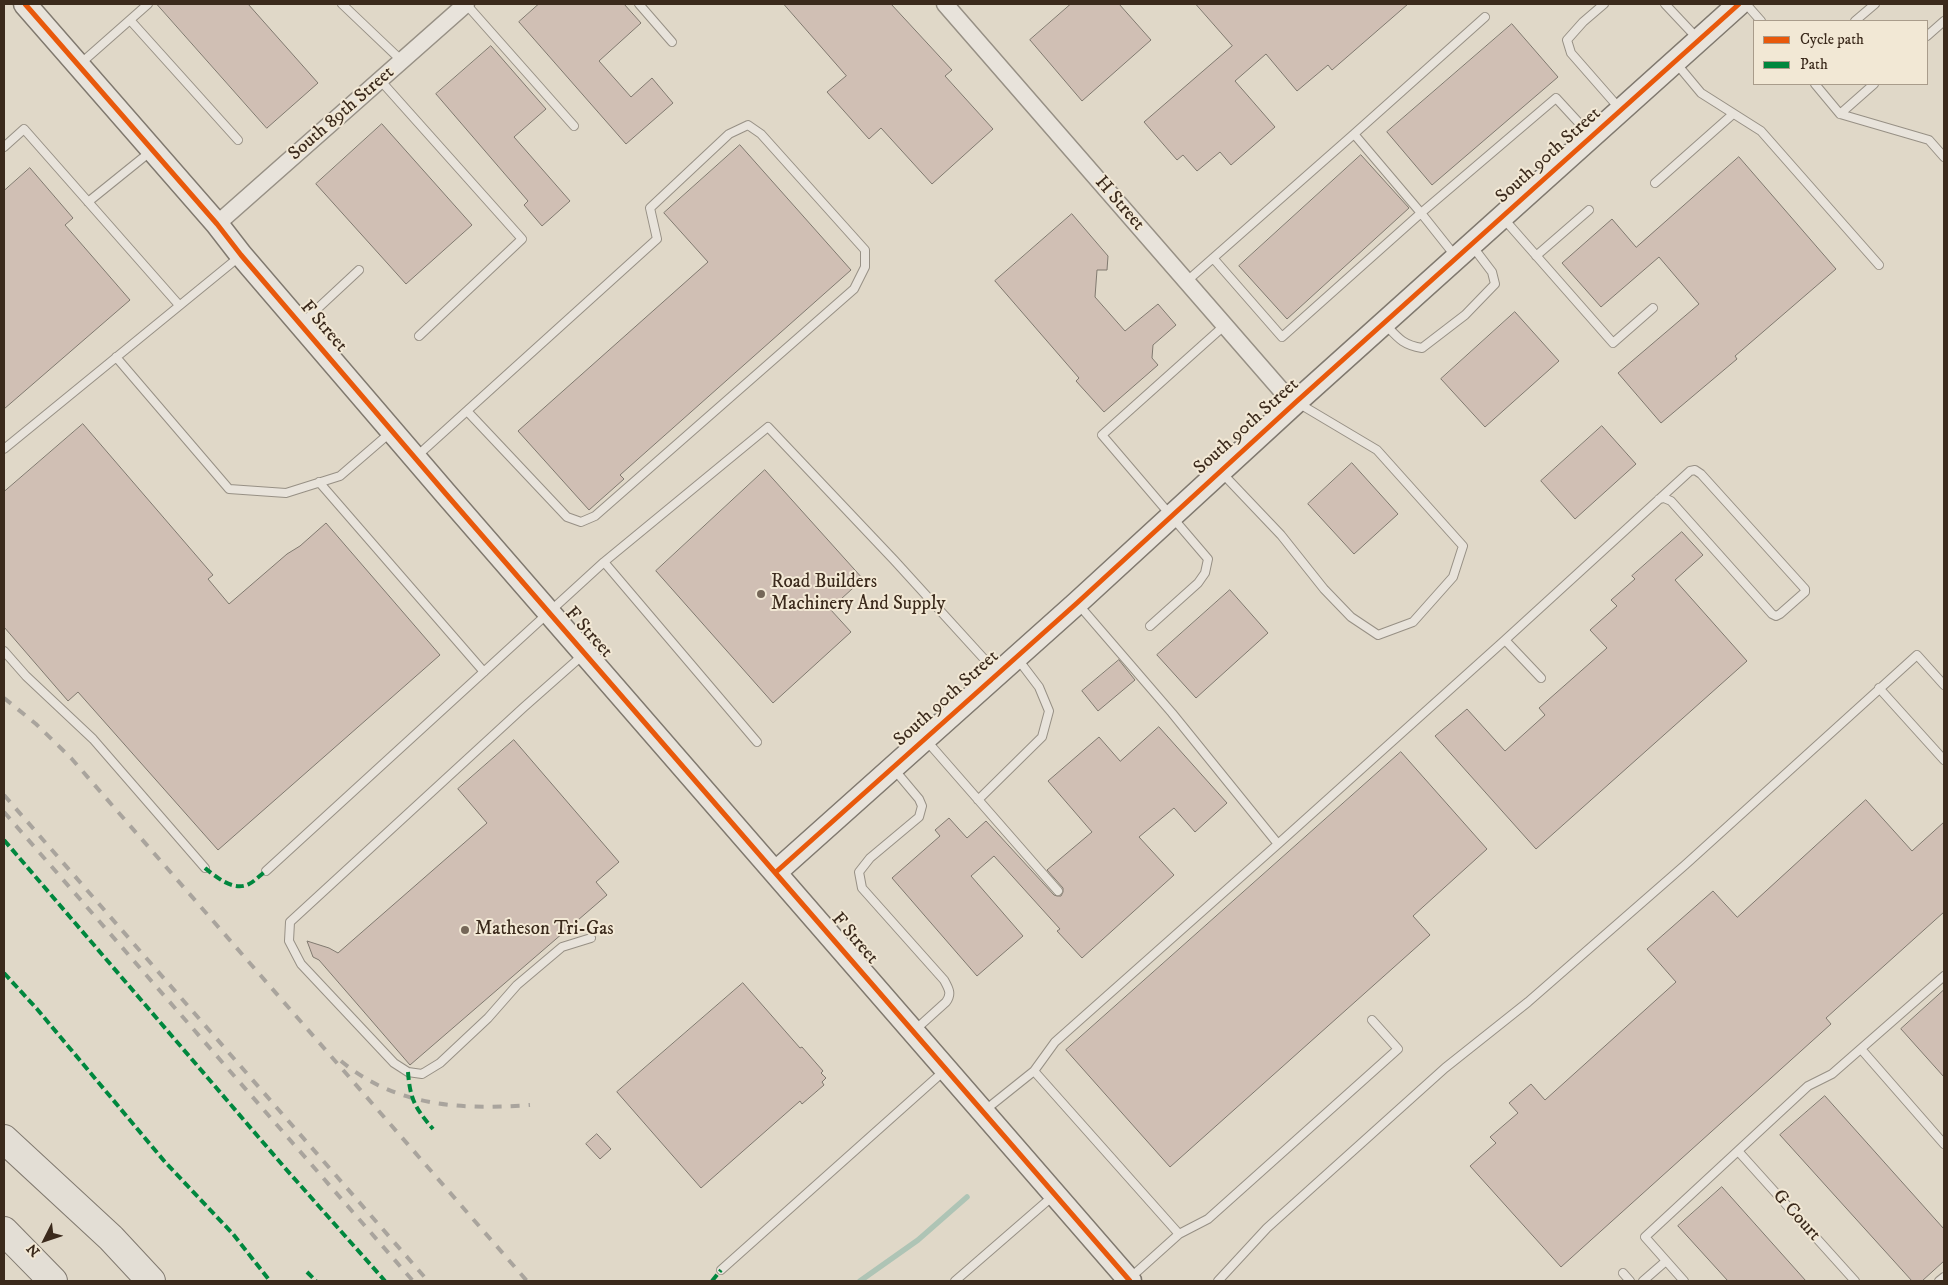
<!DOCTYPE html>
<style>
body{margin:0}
#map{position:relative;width:1948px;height:1285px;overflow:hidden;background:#e0d8c8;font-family:"IM FELL DW Pica",serif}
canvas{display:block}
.frame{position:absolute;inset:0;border:5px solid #3b2a1c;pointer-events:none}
.legend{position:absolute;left:1753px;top:20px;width:175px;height:65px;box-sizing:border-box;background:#f2e8d5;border:1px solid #a99c8b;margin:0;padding:6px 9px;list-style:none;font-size:15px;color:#3b2a1c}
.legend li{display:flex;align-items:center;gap:10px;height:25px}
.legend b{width:25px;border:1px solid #a99c8b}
.north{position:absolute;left:20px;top:1215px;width:50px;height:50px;-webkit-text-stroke:4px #f2e8d5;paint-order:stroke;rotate:229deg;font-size:14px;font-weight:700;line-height:20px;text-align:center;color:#3b2a1c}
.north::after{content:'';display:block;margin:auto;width:18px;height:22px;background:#3b2a1c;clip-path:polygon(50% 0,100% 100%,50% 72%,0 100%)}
</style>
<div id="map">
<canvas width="1948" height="1285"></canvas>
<div class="frame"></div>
<ul class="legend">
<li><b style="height:6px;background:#e8590c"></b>Cycle path</li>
<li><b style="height:6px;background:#00873e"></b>Path</li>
</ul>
<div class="north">N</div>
</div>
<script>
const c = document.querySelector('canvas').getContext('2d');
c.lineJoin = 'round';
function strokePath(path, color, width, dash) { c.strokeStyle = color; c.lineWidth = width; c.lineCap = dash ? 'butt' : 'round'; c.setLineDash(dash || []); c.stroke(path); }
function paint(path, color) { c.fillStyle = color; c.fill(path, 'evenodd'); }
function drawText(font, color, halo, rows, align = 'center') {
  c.font = font + ' "IM FELL DW Pica",serif'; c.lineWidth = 4; c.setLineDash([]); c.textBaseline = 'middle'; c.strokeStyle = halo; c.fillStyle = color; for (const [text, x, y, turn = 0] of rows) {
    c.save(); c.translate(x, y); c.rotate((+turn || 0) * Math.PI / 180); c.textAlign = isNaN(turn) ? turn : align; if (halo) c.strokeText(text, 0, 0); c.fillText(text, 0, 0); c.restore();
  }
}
const stream = new Path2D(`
 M860 1281 918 1240 967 1197`);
const building = new Path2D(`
 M157 4H248L318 83 267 128Z
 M539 4H624L641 23 599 61 631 97 652 78 673 103 626 144 519 22Z
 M784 4H891L952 70 945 76 993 129 932 184 881 128 869 139 827 92 846 76Z
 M1071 4H1119L1151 40 1082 101 1030 40Z
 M1196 4H1408L1332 70 1328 65 1297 91 1266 54 1235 81 1275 127 1231 165 1220 152 1197 171 1183 155 1177 160 1144 122 1232 46Z
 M1512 24 1558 77 1432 185 1387 132Z
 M491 46 546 109 514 137 570 201 542 226 524 205 528 201 436 94Z
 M382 124 472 225 406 284 316 184Z
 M740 145 851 270 620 475 624 479 589 510 518 431 708 262 664 213Z
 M1361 155 1409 208 1287 319 1239 266Z
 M1739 157 1836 269 1735 356 1737 359 1661 423 1618 373 1699 304 1659 257 1601 307 1562 263 1612 219 1636 247Z
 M30 168 73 218 65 225 130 300 4 409V191Z
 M1072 214 1108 256 1107 270H1097L1095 297 1125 331 1158 304 1176 325 1153 345 1152 358 1158 365 1104 412 1076 381 1079 378 995 281Z
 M1515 312 1559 361 1485 427 1441 379Z
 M83 424 213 575 208 579 229 604 287 554 300 546 326 523 440 655 218 850 78 692 68 701 4 627V492Z
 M1602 426 1636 464 1575 519 1541 481Z
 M1352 463 1398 514 1354 554 1308 504Z
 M765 470 863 579 830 609 851 632 773 703 656 571Z
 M1682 532 1703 555 1675 580 1747 661 1536 849 1435 736 1467 709 1505 751 1545 715 1539 708 1607 648 1590 630 1617 606 1611 600 1635 579 1632 576Z
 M1230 590 1268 633 1196 698 1157 655Z
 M1119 660 1135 680 1098 711 1082 691Z
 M1159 727 1227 803 1195 832 1174 808 1139 837 1174 875 1082 958 1057 931 1060 929 994 856 971 876 1023 936 977 976 892 878 940 836 935 830 949 818 967 838 986 821 1054 895 1057 896H1061L1063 892V888L1047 870 1092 832 1048 781 1099 737 1120 761Z
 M514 740 619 862 596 882 607 895 410 1065 319 960 313 957 307 941 329 948 338 953 487 823 458 789Z
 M1401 752 1487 849 1413 916 1430 935 1170 1167 1066 1050Z
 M1866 800 1912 851 1944 822V912L1826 1018 1831 1024 1561 1267 1470 1166 1496 1143 1490 1137 1518 1113 1509 1103 1531 1084 1545 1100 1676 982 1647 949 1713 891 1737 917Z
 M743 983 800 1048 802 1047 823 1071 821 1073 826 1078 822 1082 824 1085 802 1104 800 1101 701 1188 617 1092Z
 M1944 990V1077L1901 1029Z
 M1825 1096 1944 1229V1261L1922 1281H1912L1780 1135Z
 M597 1134 611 1149 600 1159 586 1144Z
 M1722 1187 1806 1281H1728L1678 1226Z`);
const lane = new Path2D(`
 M342 4 402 61
 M466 4 574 126
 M639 4 672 42
 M1604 4 1583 22 1567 40 1571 53 1620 109
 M1665 4 1697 38
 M1746 4 1761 21
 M130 20 238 140
 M1855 21 1875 4
 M1927 36 1944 21
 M1676 63 1701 93 1761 131 1879 265
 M80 64 148 4
 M380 80 522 239 419 336
 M1815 84 1840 114 1929 140 1944 157
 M1840 114 1874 84
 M1354 134 1485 17
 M4 147 24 129 179 305
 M1655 183 1733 114
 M88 202 150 152
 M1504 219 1613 343 1653 308
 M1536 256 1589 210
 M1213 258 1282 337 1421 213 1556 98 1591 136
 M1187 281 1354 134 1421 213 1456 257
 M302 323 359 270
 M1386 325C1398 338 1403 345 1422 348L1465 315 1495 284 1492 272 1473 247
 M116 357 229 489 286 493 340 476 391 432
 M4 449 239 257
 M417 456 657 239 650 208 729 134 748 125 761 134 865 250V267L854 289 595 516 581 522 567 517 467 411
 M1222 473 1281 535 1324 589 1351 617 1378 635 1413 622 1453 577 1463 546 1377 450 1298 403
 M319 482 484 672
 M604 562 757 742
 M1078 604 1172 713 1278 844
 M1150 626 1198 583 1205 573 1208 559 1102 435 1225 325
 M1505 640 1690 471 1695 470 1701 474 1805 589V592L1780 614 1776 616 1772 614 1671 501 1664 498 1659 499
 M4 651 26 676 93 739 205 868
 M584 654 524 707 290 922 289 941 301 964 394 1063 408 1072 422 1074 440 1063 488 1018 517 985 562 947 591 938
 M1879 688 1944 760
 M926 740 1058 891
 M893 768 919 799 922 806 919 817 870 858 859 872 862 888 944 980C949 989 952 994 946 1002L915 1030
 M978 800 1042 737 1049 711 1039 687 1017 658
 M266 871 604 562 768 427 894 560 996 672
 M1861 1049 1944 1144
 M1034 1071 1055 1042 1278 844 1505 640 1541 678
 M984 1111 1034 1071 1179 1234 1130 1278
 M1738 1151 1855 1281
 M1179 1234 1208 1219 1398 1049 1372 1020
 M721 1270 944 1071
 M1623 1273 1630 1281
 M955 1281 1053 1196
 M1218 1281 1267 1228 1445 1068 1528 1002 1685 865 1917 655 1944 685
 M1643 1281 1666 1261
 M1684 1281 1645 1237 1808 1086 1832 1074 1944 976
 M1939 1281 1944 1277`);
const street = new Path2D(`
 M945 4 1281 390 1296 402
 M217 224 466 4`);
const secondary = new Path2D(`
 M25 4 217 224 241 255 446 494 1130 1281
 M776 872 1077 603 1296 402 1739 4`);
const highway = new Path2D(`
 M4 1139 111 1238 151 1281
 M4 1231 53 1281`);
const rail = new Path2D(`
 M4 698 36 724 71 758 527 1281
 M4 795 428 1281
 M4 812 413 1281
 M341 1061C396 1107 462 1110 530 1105`);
const quiet = new Path2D(`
 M4 840 285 1168 385 1281
 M205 868C216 877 234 892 249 884 255 881 260 875 266 871
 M4 973 37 1009 165 1162 233 1234 270 1281
 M408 1072C410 1099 415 1108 433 1129
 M307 1272 316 1281
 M712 1281 721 1270`);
const cycleway = new Path2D(`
 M25 4 217 224 241 255 446 494 1130 1281
 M776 872 1077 603 1296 402 1739 4`);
const markers = [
 [761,594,5,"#756758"],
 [465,930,5,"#756758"]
];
const streetNames = [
 ["South 89th Street",342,114,-41],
 ["South 90th Street",1549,156,-42],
 ["H Street",1119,204,49],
 ["F Street",323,327,49],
 ["South 90th Street",1247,427,-42],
 ["F Street",588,633,48],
 ["South 90th Street",947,699,-42],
 ["F Street",854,939,49],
 ["G Court",1796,1216,48]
];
const poiNames = [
 ["Road Builders",771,583],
 ["Machinery And Supply",771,605],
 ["Matheson Tri-Gas",475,930]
];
strokePath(stream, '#aec4b5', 5.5);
paint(building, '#d0bfb4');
strokePath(building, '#80796f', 1);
strokePath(lane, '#979085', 10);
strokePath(street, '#979085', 19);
strokePath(secondary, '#80796f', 25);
strokePath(highway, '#80796f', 30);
strokePath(lane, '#e8e3db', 8);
strokePath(street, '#e8e3db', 16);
strokePath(secondary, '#e8e3db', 22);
strokePath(highway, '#e3ded5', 28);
strokePath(rail, '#a9a49d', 4, [9, 9]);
strokePath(quiet, '#00873e', 4, [8, 4]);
strokePath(cycleway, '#e8590c', 5);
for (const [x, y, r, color] of markers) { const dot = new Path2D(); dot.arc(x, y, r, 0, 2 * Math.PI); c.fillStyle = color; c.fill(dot); strokePath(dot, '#f2e8d5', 2); }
drawText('19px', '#3b2a1c', '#f2e8d5', streetNames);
drawText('19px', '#3b2a1c', '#f2e8d5', poiNames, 'left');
</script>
